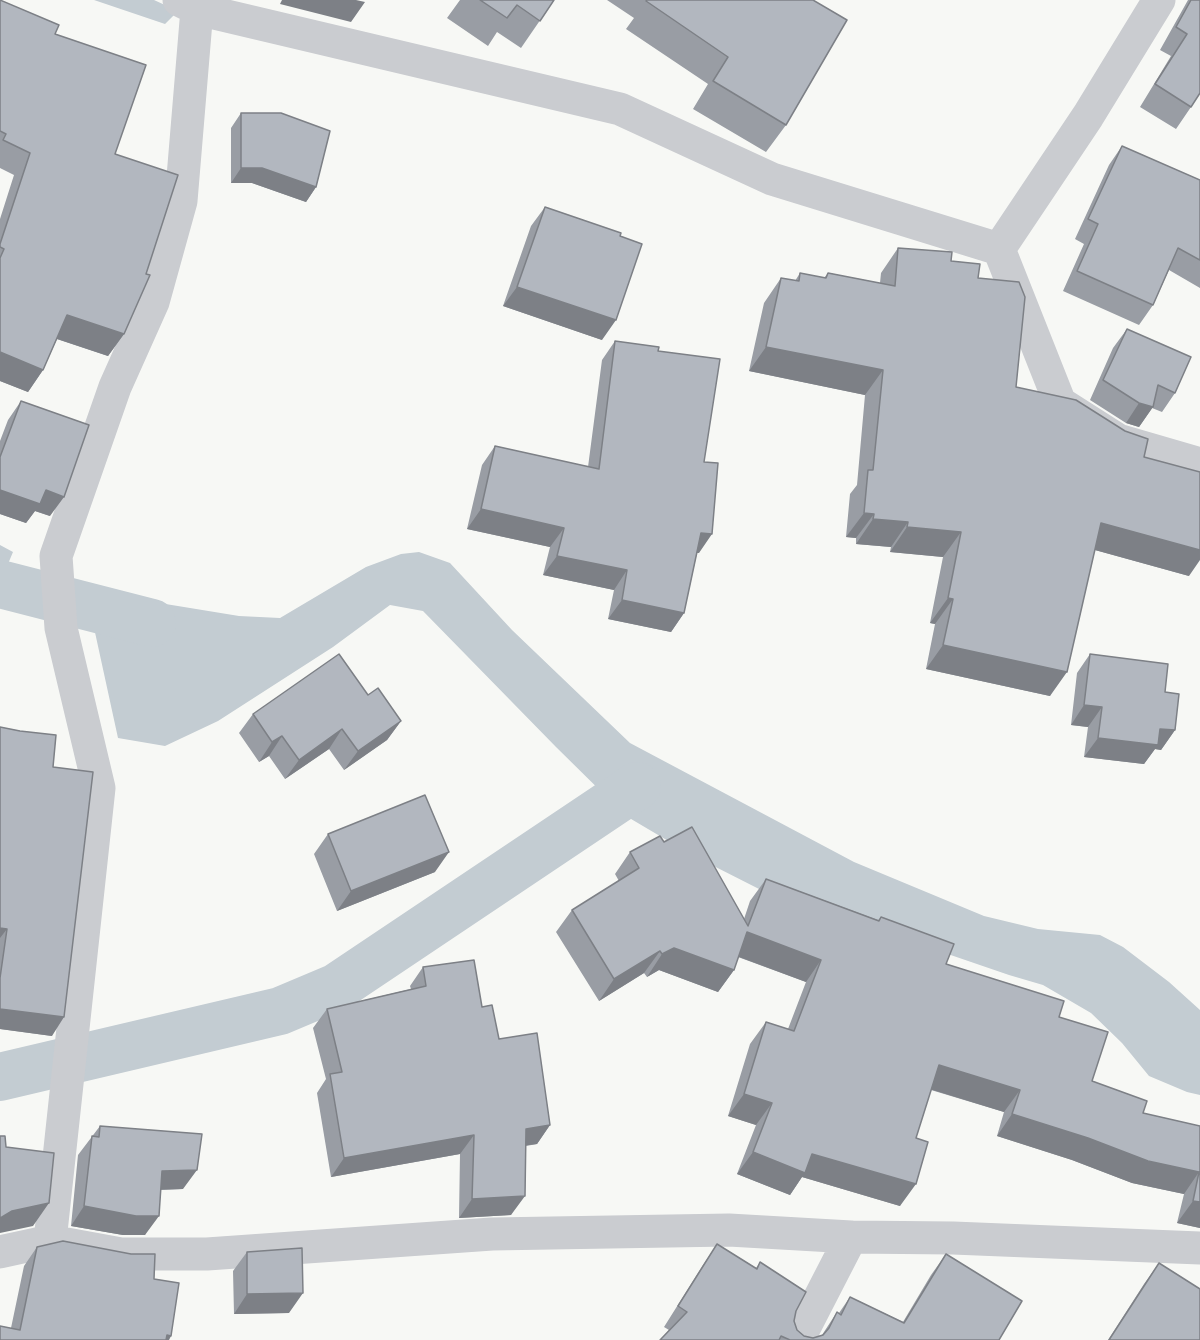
<!DOCTYPE html>
<style>
body{margin:0}
canvas{display:block;background:#f7f8f5}
</style>
<canvas width="1200" height="1340"></canvas>
<script>
const c = document.querySelector('canvas').getContext('2d');
c.lineJoin = 'round';
function paint(path, color) { c.fillStyle = color; c.fill(path, 'evenodd'); }
function strokePath(path, color, width, dash) { c.strokeStyle = color; c.lineWidth = width; c.lineCap = dash ? 'butt' : 'round'; c.setLineDash(dash || []); c.stroke(path); }
const water = new Path2D(`
 M94 0H154L178 11 165 24Z
 M0 545 13 552 0 583Z
 M419 552 450 563 512 630 630 743 854 862 984 916 1038 929 1100 935 1123 947 1169 982 1200 1010V1095L1187 1092 1149 1076 1122 1043 1091 1013 1043 985 1009 975 761 890 692 855 626 816 556 747 423 611 390 605 333 647 218 721 165 746 118 738 86 591 239 616 280 618 366 567 401 554Z`);
const canal = new Path2D(`
 M0 584 152 623
 M0 1077 280 1011 337 987 637 786`);
const minor = new Path2D(`
 M179 0 197 9 620 109 772 179 999 249
 M999 249 1060 403 1118 440 1200 464
 M999 249 1088 116 1159 0
 M50 1241 99 788 61 628 56 556 115 387 153 302 181 201 197 9
 M0 1252 50 1241 121 1254H207L492 1234 729 1230 851 1237 953 1238 1200 1248
 M798 1340 851 1237`);
const wall = new Path2D(`
 M0 0 55 34 115 154 124 334 108 356 57 339 43 370 28 392 0 381V219L14 175 0 168Z
 M460 0H554L521 48 497 32 488 46 447 18Z
 M607 0H813L786 125 766 152 693 109 708 84 626 29 634 18Z
 M1188 0H1200L1191 107 1176 129 1140 107 1171 56 1160 50Z
 M241 113 316 187 306 202 252 183H231V128Z
 M1122 146 1200 180V288L1169 270 1153 305 1139 325 1063 291 1084 244 1075 239 1109 165Z
 M545 207 602 340 503 306 531 226Z
 M898 248 951 261 978 278 1016 387 1144 457 1189 576 1095 550 1050 696 926 669 935 624 930 623 943 557 890 552 891 547 856 544V538L846 537 850 494 857 485 865 395 749 371 764 303 781 278 795 281 800 273 824 278 828 273 880 283 881 273Z
 M1127 329 1175 393 1162 412 1152 408 1139 427 1126 423 1090 400 1113 348Z
 M615 341 658 351 704 462 699 553H697L684 613 671 632 608 619 614 590 543 575 550 547 467 529 482 465 495 446 588 467 602 360Z
 M21 401 50 516 35 511 26 523 0 514V441L8 420Z
 M1090 654 1165 692 1175 730 1161 750 1155 749 1144 764 1084 757 1088 727 1071 725 1077 673Z
 M368 695 401 721 387 740 344 770 329 749 285 779 269 756 259 762 239 733 253 714Z
 M0 727 53 767 52 1036 0 1029Z
 M328 834 435 872 337 911 314 854Z
 M664 842 744 919 750 901 766 879 878 920 881 917 946 964 1059 1017 1092 1081 1143 1113 1200 1126V1228L1177 1223 1184 1194 1132 1183 1072 1160 997 1136 1004 1112 931 1090 916 1138 900 1206 802 1177 790 1195 737 1174 756 1125 728 1116 750 1044 766 1022 788 1029 806 982 738 957 734 970 718 992 659 970 647 977 644 973 599 1001 556 932 572 910 619 881 615 874 630 852Z
 M423 967 482 1007 499 1039 550 1125 537 1144 526 1146 511 1215 459 1218 460 1154 331 1177 317 1093 326 1079 313 1028 327 1009 411 989 410 986Z
 M100 1126 183 1189 161 1190 145 1235H123L71 1226 78 1155Z
 M717 1244 756 1268 760 1262 796 1311 794 1321 797 1330 804 1336 813 1338 822 1335 837 1312 839 1313 850 1297 903 1322 931 1275 946 1254 999 1340H660L669 1330 664 1327 703 1265Z
 M37 1247 154 1279 0 1340 11 1328 24 1266Z
 M247 1252 289 1313 234 1314 233 1271Z
 M1159 1263 1200 1340H1108L1144 1284Z`);
const shadedWall = new Path2D(`
 M282 0H356L365 2 351 22 280 4Z
 M241 168H262L316 187 306 202 252 183H231Z
 M517 287 616 320 602 340 503 306Z
 M67 315 124 334 108 356 51 337Z
 M766 347 883 370 865 395 749 371Z
 M0 352 43 370 28 392 0 381Z
 M1139 403 1153 407 1139 427 1126 423Z
 M0 490H46L64 497 50 516 35 511 26 523 0 514Z
 M481 509 564 528 550 547 467 529Z
 M864 513 874 514 856 538 846 537Z
 M873 519 908 522 891 547 856 544Z
 M1101 523 1200 550V560L1189 576 1084 547Z
 M907 527 961 532 943 557 890 552Z
 M701 533 712 534 699 553 688 552Z
 M557 556 627 570 614 590 543 575Z
 M948 598 953 599 935 624 930 623Z
 M622 600 684 613 671 632 608 619Z
 M943 645 1067 672 1050 696 926 669Z
 M1084 705 1102 707 1088 727 1071 725Z
 M401 721 387 740 344 770 358 751Z
 M342 729 329 749 285 779 299 760Z
 M1160 729 1175 730 1161 750 1155 749 1144 764 1084 757 1098 738Z
 M282 736 269 756 259 762 272 742Z
 M449 852 435 872 337 911 351 891Z
 M0 928 7 929 0 938Z
 M747 932 821 960 806 982 731 954Z
 M674 948 734 970 718 992 659 970 647 977 662 954Z
 M660 951 644 973 599 1001 614 979Z
 M0 1009 64 1017 52 1036 0 1029Z
 M939 1065 1020 1090 1004 1112 923 1087Z
 M744 1094 772 1103 756 1125 728 1116Z
 M1012 1114 1199 1172 1184 1194 1132 1183 1072 1160 997 1136Z
 M550 1125 537 1144 513 1147 526 1129Z
 M474 1135 460 1154 331 1177 344 1158Z
 M753 1152 812 1154 916 1184 900 1206 802 1177 790 1195 737 1174Z
 M197 1170 183 1189 149 1190 162 1171Z
 M525 1196 511 1215 459 1218 472 1199Z
 M1193 1201 1200 1202V1228L1177 1223Z
 M49 1203 33 1226 0 1233V1218L12 1211Z
 M84 1206 159 1216 145 1235H123L71 1226Z
 M303 1293 289 1313 234 1314 247 1294Z
 M167 1335 171 1336 169 1340H164Z`);
const building = new Path2D(`
 M0 0 59 25 55 34 146 65 115 154 178 175 146 274 150 275 124 334 67 315 43 370 0 352V258L4 249 0 247V244L30 153 3 140 6 134 0 131Z
 M480 0H554L540 21 517 5 507 18Z
 M647 0H813L847 20 786 125 713 81 728 57 646 1Z
 M1191 0H1200V93L1191 107 1155 84 1187 34 1176 27Z
 M241 113H281L330 131 316 187 262 168H241Z
 M1122 146 1200 180V260L1178 248 1153 305 1077 271 1098 224 1088 219Z
 M545 207 621 233 620 236 642 244 616 320 517 287Z
 M898 248 952 252 951 261 980 264 978 278 1019 282 1025 297 1016 387 1076 400 1125 431 1148 439 1144 457 1200 472V550L1101 523 1067 672 943 645 953 599 948 598 961 532 907 527 908 522 873 519 874 514 864 513 868 470H873L883 370 766 347 781 278 799 281 800 273 826 278 828 273 895 286Z
 M1127 329 1191 357 1175 393 1158 385 1153 407 1139 403 1103 380Z
 M615 341 659 347 658 351 720 359 704 462 718 463 712 534 701 533 684 613 622 600 627 570 557 556 564 528 481 509 495 446 599 469Z
 M21 401 89 425 64 497 46 490 40 504 0 490V457Z
 M339 654 368 695 378 688 401 721 358 751 342 729 299 760 282 736 272 742 253 714Z
 M1090 654 1168 664 1165 692 1179 694 1175 730 1160 729 1158 745 1098 738 1102 707 1084 705Z
 M0 727 20 731 56 735 53 767 93 772 64 1017 0 1009V978L7 929 0 928Z
 M425 795 449 852 351 891 328 834Z
 M692 827 748 926 766 879 879 921 881 917 954 944 946 964 1064 1001 1059 1017 1108 1032 1092 1081 1147 1101 1143 1113 1200 1126V1202L1193 1201 1199 1172 1148 1161 1088 1138 1012 1114 1020 1090 939 1065 916 1138 928 1142 916 1184 812 1154 805 1173 753 1152 772 1103 744 1094 766 1022 794 1031 821 960 747 932 734 970 674 948 662 954 660 951 614 979 572 910 639 868 630 852 660 836 664 842Z
 M474 960 482 1007 492 1005 499 1039 537 1033 550 1125 526 1129 525 1196 472 1199 474 1135 344 1158 330 1074 342 1072 327 1009 426 986 423 967Z
 M100 1126 202 1134 197 1170 162 1171 159 1216H136L84 1206 92 1136 99 1137Z
 M0 1136H5L6 1147 54 1153 49 1203 12 1211 0 1218Z
 M63 1241 131 1254H155L154 1279 179 1283 171 1336 167 1335 166 1340H0V1326L20 1330 37 1247Z
 M717 1244 757 1269 760 1262 806 1292 796 1311 794 1321 797 1330 804 1336 813 1338 823 1335 829 1328 837 1312 841 1315 850 1297 904 1323 946 1254 1022 1301 999 1340H790L781 1336 779 1340H660L687 1312 678 1306Z
 M302 1248 303 1293 247 1294V1252Z
 M1159 1263 1200 1289V1340H1109Z`);
paint(water, '#c3ccd2');
strokePath(canal, '#c3ccd2', 48);
strokePath(minor, '#caccd0', 33);
paint(wall, '#999da4');
paint(shadedWall, '#7d8086');
paint(building, '#b2b7bf');
strokePath(building, '#7d8086', 1.5);
</script>
